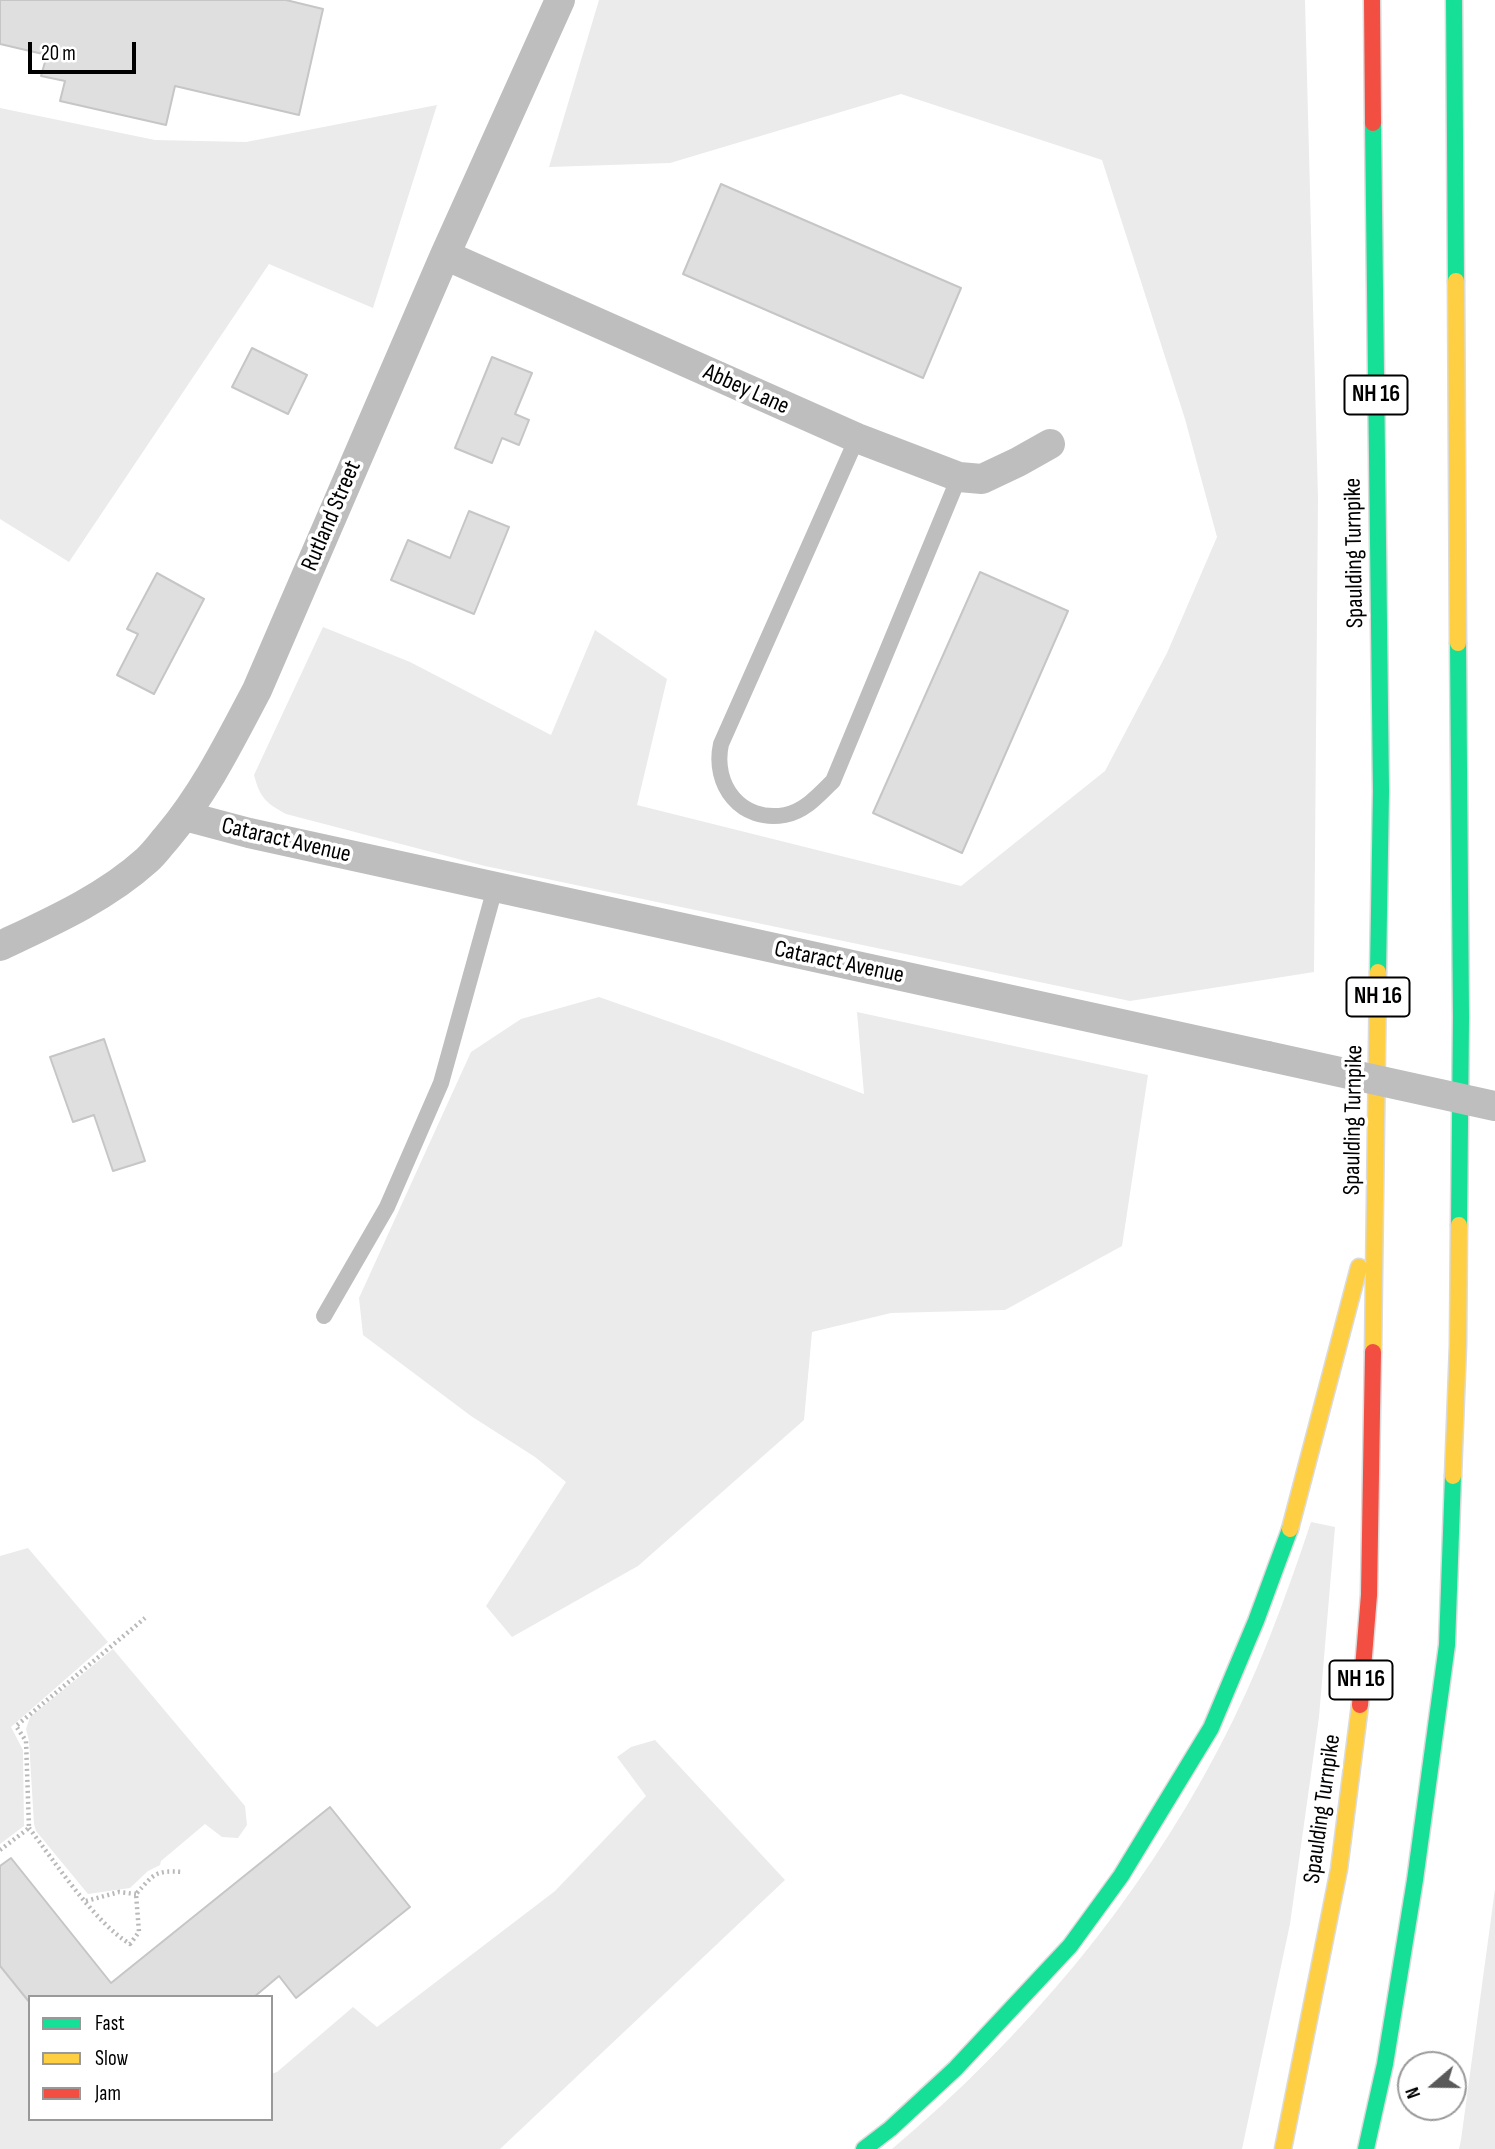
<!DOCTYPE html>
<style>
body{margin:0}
#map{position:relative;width:1495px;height:2149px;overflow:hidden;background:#fff;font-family:"Sofia Sans Condensed",sans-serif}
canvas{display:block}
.legend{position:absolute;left:28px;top:1995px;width:245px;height:126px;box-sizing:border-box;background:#fff;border:2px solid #999;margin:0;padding:9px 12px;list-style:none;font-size:21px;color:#000}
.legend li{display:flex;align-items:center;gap:14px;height:35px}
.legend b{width:35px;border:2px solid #999}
.north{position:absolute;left:1397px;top:2051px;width:70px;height:70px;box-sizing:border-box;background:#fff;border:2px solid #999;border-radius:50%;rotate:250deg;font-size:19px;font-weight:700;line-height:28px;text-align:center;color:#000}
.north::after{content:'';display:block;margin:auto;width:24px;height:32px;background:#595959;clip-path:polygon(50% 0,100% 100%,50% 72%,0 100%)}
.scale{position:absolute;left:28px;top:42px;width:108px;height:32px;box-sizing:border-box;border:4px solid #000;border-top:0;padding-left:9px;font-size:21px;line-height:24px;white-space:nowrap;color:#000;-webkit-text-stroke:5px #fff;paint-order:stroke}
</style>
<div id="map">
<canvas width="1495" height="2149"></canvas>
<ul class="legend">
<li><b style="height:9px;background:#16e098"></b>Fast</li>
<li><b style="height:9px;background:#ffcf43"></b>Slow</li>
<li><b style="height:9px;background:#f24e42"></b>Jam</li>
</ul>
<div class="north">N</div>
<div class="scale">20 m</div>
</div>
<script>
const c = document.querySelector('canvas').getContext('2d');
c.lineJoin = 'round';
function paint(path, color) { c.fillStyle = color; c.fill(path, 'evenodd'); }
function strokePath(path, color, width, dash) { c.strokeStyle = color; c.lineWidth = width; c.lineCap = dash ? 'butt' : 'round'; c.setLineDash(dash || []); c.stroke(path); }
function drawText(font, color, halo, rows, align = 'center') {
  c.font = font + ' "Sofia Sans Condensed",sans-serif'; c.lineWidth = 7; c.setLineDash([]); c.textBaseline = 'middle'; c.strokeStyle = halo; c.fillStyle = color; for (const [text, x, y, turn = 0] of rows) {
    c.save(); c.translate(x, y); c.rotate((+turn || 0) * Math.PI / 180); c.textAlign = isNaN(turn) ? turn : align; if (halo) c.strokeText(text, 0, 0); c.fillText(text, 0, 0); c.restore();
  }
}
const green = new Path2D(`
 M599 0H1305L1318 498 1314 972 1130 1001 485 866 286 814C266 803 260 798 254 775L323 627 410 662 551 735 595 630 667 679 637 805 961 886 1105 771 1167 653 1217 537 1185 419 1102 160 901 94 670 163 549 167Z
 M437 105 373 308 269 264 69 562 0 519V108L155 140 246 142Z
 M599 997 727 1042 864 1094 857 1012 1148 1075 1122 1246 1005 1310 891 1313 812 1332 804 1420 638 1566 512 1637 486 1606 566 1482 535 1457 471 1416 363 1335 359 1298 471 1052 521 1019Z
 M1311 1522 1335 1527 1319 1717 1290 1924 1242 2149H892C1026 2036 1137 1904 1219 1748 1257 1676 1285 1600 1311 1522Z
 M28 1548 108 1642 11 1727 23 1750 24 1826 0 1844V1556Z
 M113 1649 245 1806 247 1825 238 1838 222 1837 205 1824 161 1861 160 1865 148 1871 130 1888 88 1894 36 1831 34 1824 29 1741 26 1729 30 1717Z
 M655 1740 785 1880 500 2149H0V1966L30 2003V2119H271V2074L277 2072 353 2007 377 2027 555 1891 646 1796 617 1757 631 1747Z
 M1495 1889V2149H1459L1461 2140Z`);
const building = new Path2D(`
 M0 0H286L323 9 299 115 175 86 166 125 60 101 65 81 41 76 47 55 0 44Z
 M721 184 961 288 923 378 683 274Z
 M252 348 307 375 288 414 232 387Z
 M492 357 532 373 515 414 529 420 519 445 502 438 492 463 455 448Z
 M469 511 509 527 474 614 391 580 408 540 450 558Z
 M980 572 1068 611 962 853 873 813Z
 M157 573 204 599 154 694 117 675 138 634 127 629Z
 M104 1039 145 1161 113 1171 94 1115 73 1122 50 1057Z
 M330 1807 410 1907 296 1998 279 1976 254 1997H30V2003L0 1966V1866L11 1858 111 1983Z`);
const path = new Path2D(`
 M29 1828C55 1862 95 1923 130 1944L139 1932 136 1894C154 1874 155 1870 183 1872
 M0 1850 29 1828 26 1741 16 1726 145 1618
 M86 1901 119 1892 136 1894`);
const lane = new Path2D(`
 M857 438 721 744C712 785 741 823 785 815 805 811 819 795 833 781L959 477
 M324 1316 387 1207 441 1083 495 888`);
const street = new Path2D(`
 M445 255 857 438 959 477 982 479 1018 462 1050 444
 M185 816 249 833 1267 1056
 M0 946C51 922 105 898 147 860 155 853 161 844 168 836 205 792 230 741 257 690L445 255 560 0`);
const fast = new Path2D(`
 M1454 0 1456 281
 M1373 123 1381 791 1378 972
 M1458 643 1461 1017 1459 1225
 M864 2149 890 2129 956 2068 1070 1946 1121 1876 1211 1728 1256 1621 1290 1529
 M1366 2149 1385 2064 1415 1880 1447 1645 1453 1476`);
const slow = new Path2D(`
 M1456 281 1458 643
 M1373 1352 1378 972
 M1453 1476 1458 1345 1459 1225
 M1290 1529 1359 1267
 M1283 2149 1339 1869 1360 1705`);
const jam = new Path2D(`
 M1372 0 1373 123
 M1360 1705 1369 1595 1373 1352`);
const streetBridge = new Path2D(`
 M1267 1056 1495 1106`);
const shields = [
 [1376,395,63],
 [1378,997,63],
 [1361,1680,63]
];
const shieldNames = [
 ["NH 16",1376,395],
 ["NH 16",1378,997],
 ["NH 16",1361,1680]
];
const streetNames = [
 ["Abbey Lane",746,390,24],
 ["Rutland Street",332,516,-67],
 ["Spaulding Turnpike",1355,553,-91],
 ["Cataract Avenue",286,841,13],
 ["Cataract Avenue",839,963,12],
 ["Spaulding Turnpike",1354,1120,-89],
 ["Spaulding Turnpike",1323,1809,-82]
];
paint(green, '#ebebeb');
paint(building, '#dfdfdf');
strokePath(building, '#c6c6c6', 2);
strokePath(fast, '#dbdbdb', 19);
strokePath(slow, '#dbdbdb', 19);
strokePath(jam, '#dbdbdb', 19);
strokePath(path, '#b9b9b9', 4.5, [2, 3.5]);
strokePath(lane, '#bebebe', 16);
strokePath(street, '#bebebe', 30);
strokePath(fast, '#16e098', 16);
strokePath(slow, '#ffcf43', 16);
strokePath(jam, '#f24e42', 16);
strokePath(streetBridge, '#bebebe', 30);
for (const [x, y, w] of shields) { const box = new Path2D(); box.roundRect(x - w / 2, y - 19.5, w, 39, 5); c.fillStyle = '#fff'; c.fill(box); strokePath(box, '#000', 2); }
drawText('bold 23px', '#000', null, shieldNames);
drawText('24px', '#000', '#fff', streetNames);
</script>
